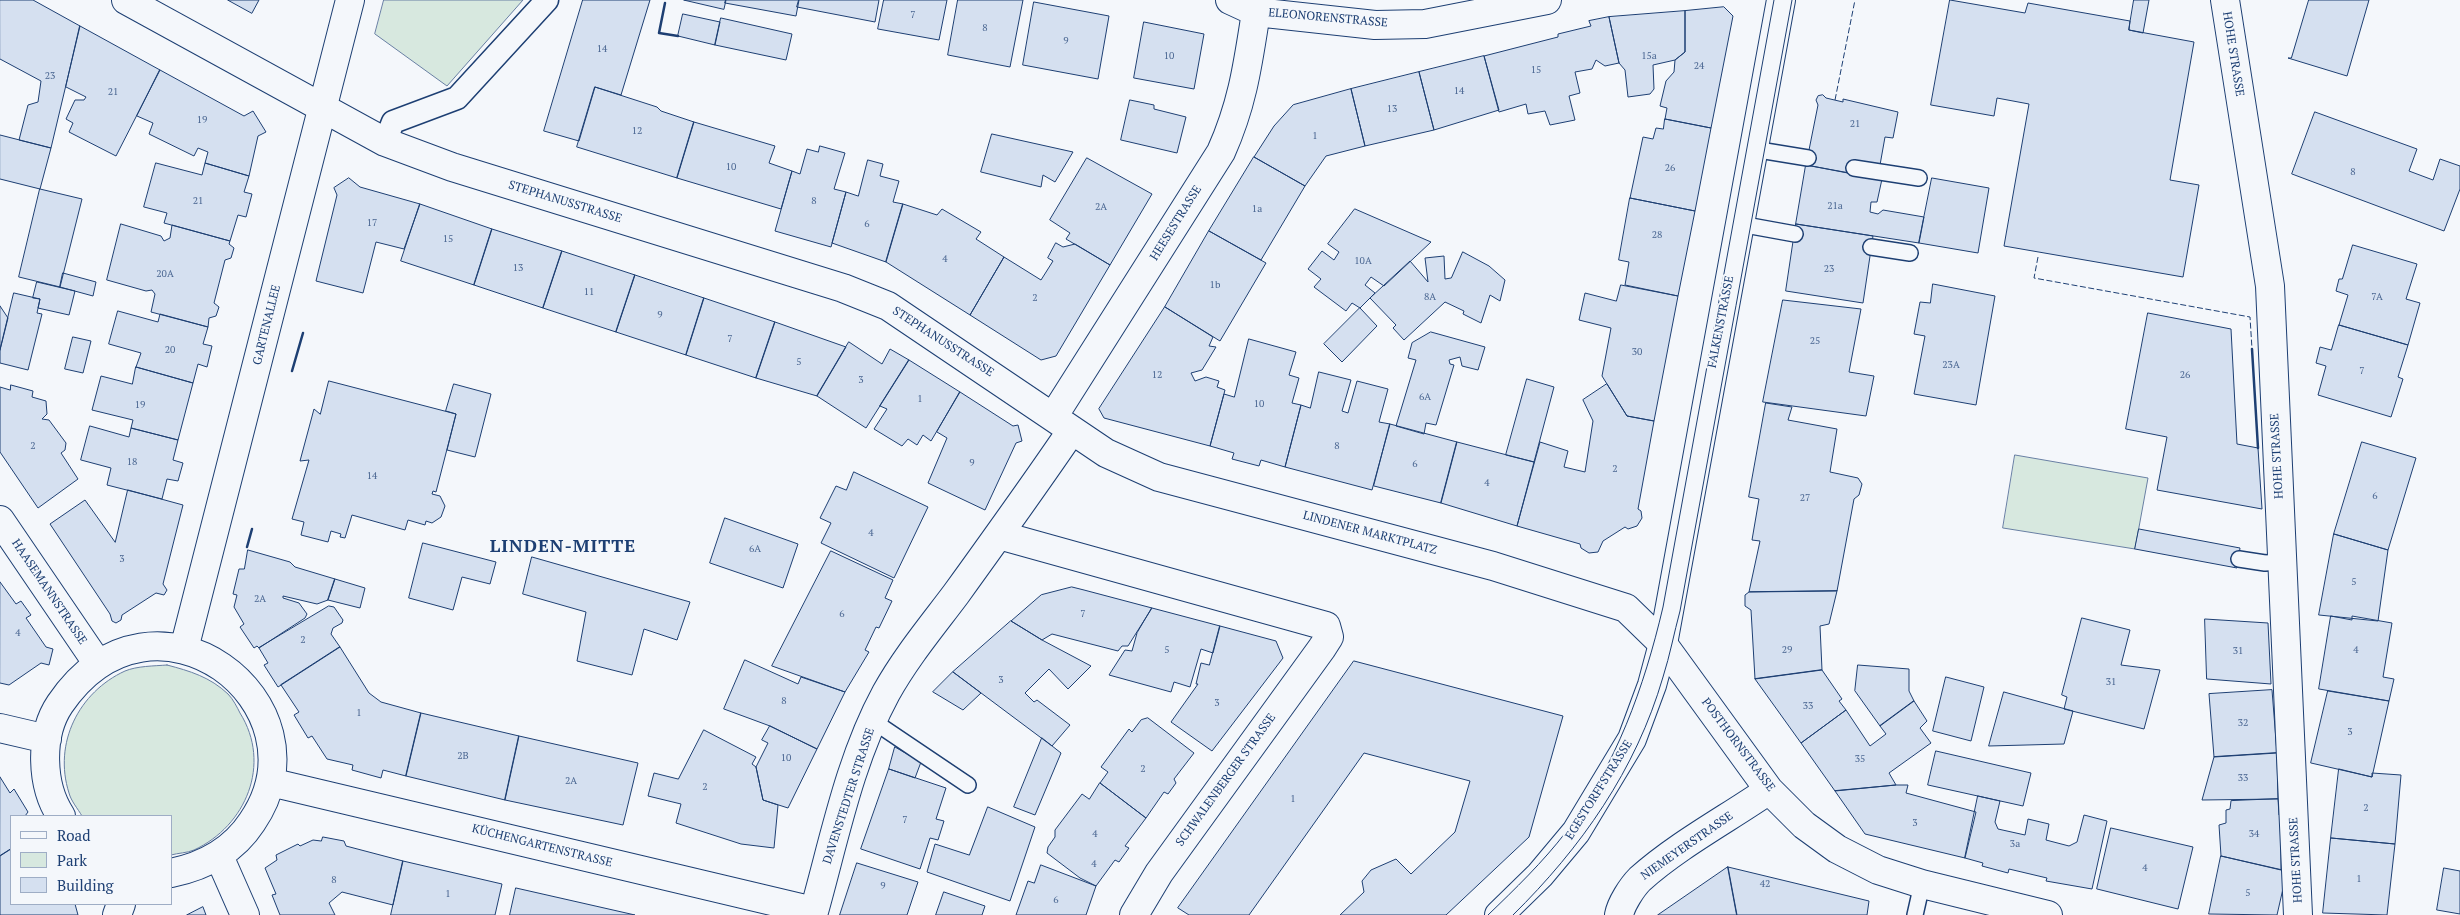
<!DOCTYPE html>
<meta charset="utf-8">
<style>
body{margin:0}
#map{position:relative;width:2460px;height:915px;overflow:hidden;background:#f4f7fb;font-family:"PT Serif",serif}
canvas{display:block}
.legend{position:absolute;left:10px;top:815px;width:162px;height:90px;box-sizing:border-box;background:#f4f7fb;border:1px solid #9eadc5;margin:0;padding:6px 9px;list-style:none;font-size:15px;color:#1d3f73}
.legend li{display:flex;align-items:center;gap:10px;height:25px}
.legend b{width:25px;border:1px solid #9eadc5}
</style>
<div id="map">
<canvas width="2460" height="915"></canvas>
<ul class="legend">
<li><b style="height:6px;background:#f4f7fb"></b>Road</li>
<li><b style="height:14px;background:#d7e8df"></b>Park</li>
<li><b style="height:14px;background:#d5e0f0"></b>Building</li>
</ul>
</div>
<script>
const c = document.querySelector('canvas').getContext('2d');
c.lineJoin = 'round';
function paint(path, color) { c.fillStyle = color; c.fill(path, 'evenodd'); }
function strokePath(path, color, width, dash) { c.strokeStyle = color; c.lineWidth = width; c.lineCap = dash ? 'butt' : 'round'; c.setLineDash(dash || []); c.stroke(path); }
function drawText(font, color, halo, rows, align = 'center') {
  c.font = font + ' "PT Serif",serif'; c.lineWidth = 4; c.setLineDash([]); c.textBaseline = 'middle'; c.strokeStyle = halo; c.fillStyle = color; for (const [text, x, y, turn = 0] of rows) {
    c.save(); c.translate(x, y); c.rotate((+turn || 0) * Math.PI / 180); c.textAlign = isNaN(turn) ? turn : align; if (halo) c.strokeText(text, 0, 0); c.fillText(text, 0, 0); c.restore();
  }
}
const green = new Path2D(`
 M384 0H523L447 86 375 34Z
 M2015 455 2148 478 2135 549 2003 528Z
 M167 665C190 671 210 677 228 694 233 699 237 707 240 713 272 764 246 826 194 850 187 853 178 853 171 855V816H82C78 809 71 801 69 793 53 743 79 692 125 671 137 666 154 666 167 665Z`);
const building = new Path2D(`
 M0 0H33L80 26 51 148 19 140 28 105 38 102 41 81 0 59Z
 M228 0H259L252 13Z
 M583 0H650L621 95 595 87 579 141 544 131Z
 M684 0H726L724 9Z
 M726 0H799L796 16 725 3Z
 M799 0H879L875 22 797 7Z
 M884 0H947L939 40 878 29Z
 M958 0H1023L1010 67 948 55Z
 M1950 0 2025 13 2028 3 2130 21 2129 30 2194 42 2170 180 2199 185 2183 277 2004 246 2029 104 1997 98 1994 116 1931 105Z
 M2134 0H2149L2143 33 2129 30Z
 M2309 0H2369L2347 76 2288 58H2291Z
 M1034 2 1109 16 1098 79 1023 65Z
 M1724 7 1733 16 1711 128 1665 119 1667 108 1660 106 1666 81 1674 72 1675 60 1685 52V11Z
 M1685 11V52L1675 60 1653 65 1654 89 1650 94 1628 97 1625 70 1619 63 1609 17Z
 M683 14 720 22 715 45 678 36Z
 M1609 17 1619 63 1605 66 1596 60 1592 69 1575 72 1580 93 1569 96 1575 120 1550 125 1545 111 1528 114 1526 104 1499 112 1484 56 1558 37V34L1591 26 1589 21Z
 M721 18 792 34 786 60 715 45Z
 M1144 22 1204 34 1194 89 1134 78Z
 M80 26 160 70 116 156 69 132 73 123 66 119 75 100H84L86 97 66 87Z
 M1484 56 1499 110 1434 130 1419 72Z
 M160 70 244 116 253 111 266 132 258 136 249 176 205 163 208 152 198 148 194 156 149 134 153 123 137 116Z
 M1419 72 1434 130 1365 146 1351 89Z
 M595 87 657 107 661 111 694 122 677 178 577 147Z
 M1351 89 1365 146 1326 156 1305 186 1254 157 1274 126 1293 105Z
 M1823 95 1826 98 1843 102V99L1898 112 1893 138 1885 137 1880 165 1853 174 1806 165 1818 105 1816 100 1818 96Z
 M1130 100 1154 105V109L1186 117 1177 153 1121 140Z
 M2315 112 2417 149 2409 171 2433 180 2440 159 2460 166V189L2444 231 2292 174Z
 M1665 119 1711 128 1695 211 1630 198 1643 137 1653 139 1656 128 1663 129Z
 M694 122 775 146 769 163 792 171 781 209 677 178Z
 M992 134 1073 152 1055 182 1043 175 1041 187 981 172Z
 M0 135 51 148 40 189 0 179Z
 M820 146 845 153 834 189 846 192 831 247 775 231 792 171 800 174 807 149 818 152Z
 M1254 157 1305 186 1261 260 1209 231Z
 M1087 158 1152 194 1110 265 1066 239 1070 233 1050 220Z
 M868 160 883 164 880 176 899 181 893 202 903 204 886 262 832 243 846 192 858 196Z
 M156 163 202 175 205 163 249 176 244 192 252 194 246 217 238 215 230 241 164 223 167 213 144 207Z
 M1806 165 1882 179 1877 202H1871L1870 212 1878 214 1883 210 1924 217 1919 243 1796 224Z
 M349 178 360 187 420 204 404 249 376 242 363 293 316 281 337 195 334 188Z
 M1932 178 1989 188 1978 253 1919 243Z
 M40 189 82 199 60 287 19 277Z
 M1630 198 1695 211 1678 296 1625 285 1629 262 1619 260Z
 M420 204 492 229 474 285 401 261Z
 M903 204 937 215 942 209 981 232 976 239 1004 257 970 315 886 262Z
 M1355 209 1431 242 1384 286 1371 277 1365 285 1375 293 1360 308 1352 303 1346 311 1314 287 1321 279 1308 269 1322 251 1334 260 1339 252 1328 244Z
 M121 224 161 236 164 241 170 238 172 225 230 241 229 244 234 248 231 258 225 260 214 303 219 307 216 316 209 318 208 327 151 312 155 294 152 290 146 291 107 280Z
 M1796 224 1873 236 1863 303 1786 291Z
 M492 229 562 251 543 308 474 285Z
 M1209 231 1266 263 1220 341 1165 307Z
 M1056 243 1063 247 1075 244 1110 265 1056 356 1041 360 970 315 1004 257 1041 280 1053 261 1048 258Z
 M2353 245 2417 264 2406 299 2420 303 2408 345 2339 325 2348 295 2336 291 2339 279H2342Z
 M562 251 635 275 616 332 543 308Z
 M1463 252 1489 266 1505 280 1500 301 1490 295 1481 323 1463 314 1464 311 1445 302 1404 340 1393 328 1396 325 1370 298 1410 261 1428 282 1425 258 1444 256 1445 279 1451 278Z
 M63 273 96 282 93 296 60 287Z
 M635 275 704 298 686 355 616 332Z
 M37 282 75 291 69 315 38 308 40 299 33 298Z
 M1933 284 1995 296 1976 405 1914 394 1925 336 1914 334 1920 302 1930 303Z
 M1621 285 1678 296 1654 421 1627 416 1602 376 1611 328 1579 320 1585 293 1616 301Z
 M14 293 40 299 37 313 42 314 28 370 0 363V350Z
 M704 298 775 322 756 378 686 355Z
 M1783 300 1861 309 1849 372 1874 376 1866 416 1763 402Z
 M0 306 8 318 0 350Z
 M1165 307 1213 337 1209 346 1216 347 1202 370 1191 373 1195 381 1206 377 1219 381 1217 387 1225 390 1210 446 1104 418 1099 409Z
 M1360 308 1377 326 1342 362 1324 344Z
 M118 311 158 322 160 314 208 327 203 344 212 346 207 367 198 364 193 383 136 367 141 353 109 344Z
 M2148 313 2231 329 2237 444 2258 448 2262 509 2157 490 2167 437 2126 429Z
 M775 322 846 347 817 396 756 378Z
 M2339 325 2408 345 2398 377 2403 379 2391 417 2318 395 2326 366 2316 363 2320 347 2331 350Z
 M1431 332 1485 347 1478 370 1462 366 1460 357 1449 360 1450 364 1454 365 1436 425 1426 423 1424 434 1396 426 1416 360 1408 358 1412 343Z
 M73 337 91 341 83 373 65 369Z
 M1249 339 1296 352 1289 375 1299 378 1292 403 1301 405 1285 467 1261 460 1259 466 1232 459 1234 453 1210 446 1224 394 1234 397Z
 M849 342 882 364 890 349 909 360 866 428 817 396Z
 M909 360 960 392 931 441 923 435 917 445 908 439 902 446 874 429 887 409 880 406Z
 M136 367 193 383 178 440 131 428 133 420 92 410 101 376 132 384Z
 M1319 372 1351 380 1342 411 1348 413 1357 381 1388 389 1379 422 1390 424 1372 490 1285 467 1301 405 1310 408Z
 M1527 379 1554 387 1534 462 1506 455Z
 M329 381 456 414 436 492 433 491 432 494 440 496 445 506 441 517 432 523 426 521 425 525 408 520 405 530 352 515 345 538 340 537 341 534 331 531 328 542 301 535 304 522 292 519 309 460 300 461 314 409 320 414Z
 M454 384 491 394 475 457 447 450 456 414 446 411Z
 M1607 384 1627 416 1654 421 1638 509 1641 511 1642 518 1637 526 1628 529 1625 527 1603 541 1598 552 1589 553 1581 548 1580 544 1517 526 1540 442 1568 451 1564 467 1585 472 1593 421 1583 400Z
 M11 385 33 391 32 397 46 401 47 414 42 419 49 420 66 443 65 450 61 453 78 479 38 508 0 452V387L10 390Z
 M960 392 1013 426 1018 425 1022 441 1016 443 985 510 928 483 947 438 937 432Z
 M1766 403 1792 407 1788 420 1837 429 1830 472 1858 478 1862 484 1859 495 1854 499 1837 591 1749 592 1760 541 1752 540 1759 499 1749 497Z
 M1390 424 1457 442 1441 503 1374 486Z
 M90 426 129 437 131 428 178 440 173 460 183 463 178 481 167 479 162 499 107 485 111 468 81 460Z
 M1457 442 1534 462 1517 526 1441 503Z
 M2362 442 2416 458 2388 550 2334 534Z
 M854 472 928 507 894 578 821 543 831 523 820 518 836 486 846 490Z
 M128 490 183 505 163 584 167 590 164 595 156 593 122 615 121 620 116 623 112 621 110 614 50 524 85 500 115 542Z
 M725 518 798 544 783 588 710 563Z
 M2139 529 2240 548 2237 568 2135 549Z
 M2334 534 2388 550 2378 621 2319 615Z
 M423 543 496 562 490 584 462 577 453 610 409 598Z
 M248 550 290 562 295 567 335 579 328 600 317 604 283 596V598L299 603 307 614 305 618 259 648 257 646 254 648 240 627 244 624 234 607 237 595 233 594 239 569H244Z
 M831 551 893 580 885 598 892 601 879 628 876 627 865 650 869 652 845 692 772 666Z
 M532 557 690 602 677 640 644 629 632 675 577 661 586 612 523 594Z
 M335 579 365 588 360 608 328 600Z
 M0 582 16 604 21 601 31 615 26 618 46 647 53 649 49 665 41 663 9 685 0 683Z
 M1072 587 1084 590 1152 608 1128 646H1122L1118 651 1052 634 1042 640 1011 621 1041 595Z
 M1837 591 1829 624 1820 626 1822 670 1755 679 1751 610 1745 606V595L1749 592Z
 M329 606 334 607 343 620 342 623 333 628 331 634 340 647 278 687 264 665 268 663 259 648Z
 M1152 608 1220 626 1213 653 1201 649 1190 687 1174 682 1171 692 1109 675 1125 650 1132 651 1137 633Z
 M2331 616 2352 620V616L2392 623 2383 677 2394 679 2389 701 2319 689Z
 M2082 618 2130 630 2121 665 2160 670 2144 729 2064 709 2067 697 2062 695Z
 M2205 619 2268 623 2271 684 2207 679Z
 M1011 621 1042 640 1091 666 1068 689 1049 669 1025 693 1034 702 1037 700 1070 725 1052 746 953 672Z
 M1220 626 1276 641 1283 658 1212 751 1171 722 1198 684H1196L1201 663 1209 665Z
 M340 647 369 693 381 702 421 713 406 776 383 770 381 778 352 770 353 765 327 759 312 736 308 738 294 715 299 712 281 685Z
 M745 660 798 684 801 677 845 692 817 749 770 726 724 709Z
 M1354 661 1563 716 1529 837 1446 915H1340L1364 892 1362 881 1371 870 1396 859 1411 874 1455 832 1470 781 1364 753 1249 915H1189L1178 908Z
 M1858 665 1909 669V691L1914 701 1880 726 1855 691Z
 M1822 670 1842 699 1839 701 1846 710 1801 743 1755 679Z
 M953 672 981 693 963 710 933 692Z
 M1946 677 1984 687 1971 741 1933 731Z
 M2272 690 2277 753 2214 757 2209 694Z
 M2328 691 2389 701 2372 777 2311 763Z
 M2004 692 2073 711 2064 744 1989 746Z
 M1914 701 1927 721 1920 728 1931 743 1889 773 1896 785 1835 791 1801 743 1846 710 1870 746 1886 734 1880 726Z
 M421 713 519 736 505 800 406 776Z
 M1148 718 1194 753 1174 779 1176 783 1168 794 1164 792 1146 818 1100 783 1108 772 1101 767 1129 729 1132 732 1141 720Z
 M770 726 817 749 788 808 763 800 756 767 768 743 762 740Z
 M704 730 756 757 752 764 756 767 763 800 778 805 774 848 741 844 676 823 681 804 648 796 654 773 678 779Z
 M519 736 638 763 623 825 505 800Z
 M1042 738 1061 753 1035 815 1014 807Z
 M895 747 921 762 915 778 889 769Z
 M1936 751 2031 773 2023 806 1928 785Z
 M2277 753 2278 799 2202 800 2214 757Z
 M889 769 946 788 936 819 944 821 938 840 930 838 920 869 861 849Z
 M2339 769 2372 777V773L2401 775 2395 844 2331 838Z
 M0 777 10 793 14 789 28 812 25 816H11V849L0 856Z
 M1100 783 1146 818 1125 846 1129 848 1119 862 1115 860 1096 886 1080 878 1047 853 1048 847 1055 837V830L1082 794 1089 799Z
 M1896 785H1908L1906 793 1976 812 1965 858 1865 834 1835 791Z
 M1978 796 2000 801 1995 822 1998 829 2025 835 2028 819 2049 824 2046 840 2069 846 2077 842 2084 815 2107 821 2092 889 2046 881 2047 878 2009 869 2008 873 1982 866 1983 863 1965 858Z
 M2278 799 2279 815 2286 814 2281 844V870L2221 856 2219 825 2226 823V810L2230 809 2231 801Z
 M988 807 1035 827 1010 901 927 872 935 844 969 855Z
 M2111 828 2193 847 2178 909 2097 889Z
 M323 837 344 841 346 846 403 861 393 905 342 892 329 903 335 915H280L272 895 276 894 265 868 277 860 276 855 298 844 300 846 313 840 321 841Z
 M2331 838 2395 844 2387 915 2323 913Z
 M11 849V904H75L78 915H0V856Z
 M2221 856 2287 871 2277 915 2209 914Z
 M403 861 502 884 495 915H391Z
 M857 863 918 882 907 915H840Z
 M1041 865 1096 886 1086 915H1016L1028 881 1034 883Z
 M1728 867 1737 915H1658Z
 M1728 867 1869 901 1867 915H1737Z
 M2444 868 2460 871V914L2437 910Z
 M516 888 635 915H510Z
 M944 892 985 906 982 915H936Z
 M203 907 206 915H187Z`);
const service = new Path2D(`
 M1753 149 1808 158
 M1854 168 1919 178
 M1740 224 1795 234
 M1871 247 1910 253
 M2239 559 2265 563 2282 562
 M873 721 968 785
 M1915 915 1922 884`);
const pedestrian = new Path2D(`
 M385 142 393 122 457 98 547 0`);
const minor = new Path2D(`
 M126 0 385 142 452 167 843 288 888 306 1106 453 1159 477 1493 566 1626 608 1663 644 1769 790 1804 825 1837 849 1878 870 1922 884 2048 915
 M1230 0 1256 12 1375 25 1425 24 1547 0
 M2225 0 2270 286 2298 915
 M1053 417 1221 152C1243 103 1248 63 1256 12
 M0 520 98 664
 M999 535 1326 626 1329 637 1322 648 1159 873 1134 915
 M184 649 350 0
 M0 728 47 739
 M270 782 814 911
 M61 816C41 786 39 735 60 704 154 566 333 704 252 822 233 851 205 866 171 873
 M219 856 245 915
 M117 915 121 904
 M813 915C834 841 849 761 886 693 906 657 932 626 956 594 995 540 1034 486 1072 430
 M1619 915C1621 904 1632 887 1640 879 1678 845 1727 819 1769 790`);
const tertiary = new Path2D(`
 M1499 915 1540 875 1576 832 1632 739 1652 685 1663 644 1781 0`);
const tram = new Path2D(`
 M1488 915C1515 889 1543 862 1566 832 1616 765 1644 688 1663 607L1774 0
 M1513 915C1581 848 1636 770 1663 677 1670 655 1674 633 1680 611L1792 0`);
const fence = new Path2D(`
 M1835 100 1855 0
 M2038 257 2034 278 2250 317 2252 349`);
const wall = new Path2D(`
 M665 3 659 33 678 36
 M2252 349 2258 448
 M292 371 303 333
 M247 547 252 529`);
const numberNames = [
 ["7",913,15],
 ["8",985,28],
 ["9",1066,41],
 ["14",602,49],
 ["10",1169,56],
 ["15a",1649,56],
 ["24",1699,66],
 ["15",1536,70],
 ["23",50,76],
 ["14",1459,91],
 ["21",113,92],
 ["13",1392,109],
 ["19",202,120],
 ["21",1855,124],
 ["12",637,131],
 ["1",1315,136],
 ["10",731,167],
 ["26",1670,168],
 ["8",2353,172],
 ["21",198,201],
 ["8",814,201],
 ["21a",1835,206],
 ["2A",1101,207],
 ["1a",1257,209],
 ["17",372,223],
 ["6",867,224],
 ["28",1657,235],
 ["15",448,239],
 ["4",945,259],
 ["10A",1363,261],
 ["13",518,268],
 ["23",1829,269],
 ["20A",165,274],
 ["1b",1215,285],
 ["11",589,292],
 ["8A",1430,297],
 ["7A",2377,297],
 ["2",1035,298],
 ["9",660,315],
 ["7",730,339],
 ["25",1815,341],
 ["20",170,350],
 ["30",1637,352],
 ["5",799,362],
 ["23A",1951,365],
 ["7",2362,371],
 ["12",1157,375],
 ["26",2185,375],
 ["3",861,380],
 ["6A",1425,397],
 ["1",920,399],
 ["10",1259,404],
 ["19",140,405],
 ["2",33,446],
 ["8",1337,446],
 ["18",132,462],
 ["9",972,463],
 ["6",1415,464],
 ["2",1615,469],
 ["14",372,476],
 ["4",1487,483],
 ["6",2375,496],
 ["27",1805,498],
 ["4",871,533],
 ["6A",755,549],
 ["3",122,559],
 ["5",2354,582],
 ["2A",260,599],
 ["6",842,614],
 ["7",1083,614],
 ["4",18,633],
 ["2",303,640],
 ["5",1167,650],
 ["29",1787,650],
 ["4",2356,650],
 ["31",2238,651],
 ["3",1001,680],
 ["31",2111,682],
 ["8",784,701],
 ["3",1217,703],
 ["33",1808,706],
 ["1",359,713],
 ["32",2243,723],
 ["3",2350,732],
 ["2B",463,756],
 ["10",786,758],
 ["35",1860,759],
 ["2",1143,769],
 ["33",2243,778],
 ["2A",571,781],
 ["2",705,787],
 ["1",1293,799],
 ["2",2366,808],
 ["7",905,820],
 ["3",1915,823],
 ["4",1095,834],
 ["34",2254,834],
 ["3a",2015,844],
 ["4",1094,864],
 ["4",2145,868],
 ["1",2359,879],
 ["8",334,880],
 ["42",1765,884],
 ["9",883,886],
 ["5",2248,893],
 ["1",448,894],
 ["6",1056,900]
];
const streetNames = [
 ["ELEONORENSTRASSE",1328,18,5],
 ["HOHE STRASSE",2233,54,81],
 ["STEPHANUSSTRASSE",565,202,17],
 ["HEESESTRASSE",1176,223,-58],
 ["FALKENSTRASSE",1721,322,-79],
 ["GARTENALLEE",267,325,-76],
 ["STEPHANUSSTRASSE",943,342,33],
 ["HOHE STRASSE",2277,456,-93],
 ["LINDENER MARKTPLATZ",1370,533,15],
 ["HAASEMANNSTRASSE",49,592,56],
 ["POSTHORNSTRASSE",1738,745,53],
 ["SCHWALENBERGER STRASSE",1226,780,-54],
 ["EGESTORFFSTRASSE",1599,790,-58],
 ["DAVENSTEDTER STRASSE",849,796,-72],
 ["KÜCHENGARTENSTRASSE",542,846,14],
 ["NIEMEYERSTRASSE",1687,846,-35],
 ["HOHE STRASSE",2296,860,-93]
];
const districtNames = [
 ["LINDEN-MITTE",563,547]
];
paint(green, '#d7e8df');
strokePath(green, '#687fa3', 1);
paint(building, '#d5e0f0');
strokePath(building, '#1d3f73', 1);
strokePath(service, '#1d3f73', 18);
strokePath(pedestrian, '#1d3f73', 25);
strokePath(minor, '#1d3f73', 30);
strokePath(tertiary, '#1d3f73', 30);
strokePath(service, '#f4f7fb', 15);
strokePath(pedestrian, '#f4f7fb', 22);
strokePath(minor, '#f4f7fb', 28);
strokePath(tertiary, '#f4f7fb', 28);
strokePath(tram, '#1d3f73', 1);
strokePath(fence, '#1d3f73', 1, [6, 2.5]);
strokePath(wall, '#1d3f73', 2.5);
drawText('10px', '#4b6792', null, numberNames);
drawText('12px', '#1d3f73', '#f4f7fb', streetNames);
c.letterSpacing = '1px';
drawText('bold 18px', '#1d3f73', '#f4f7fb', districtNames);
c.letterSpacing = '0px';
</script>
